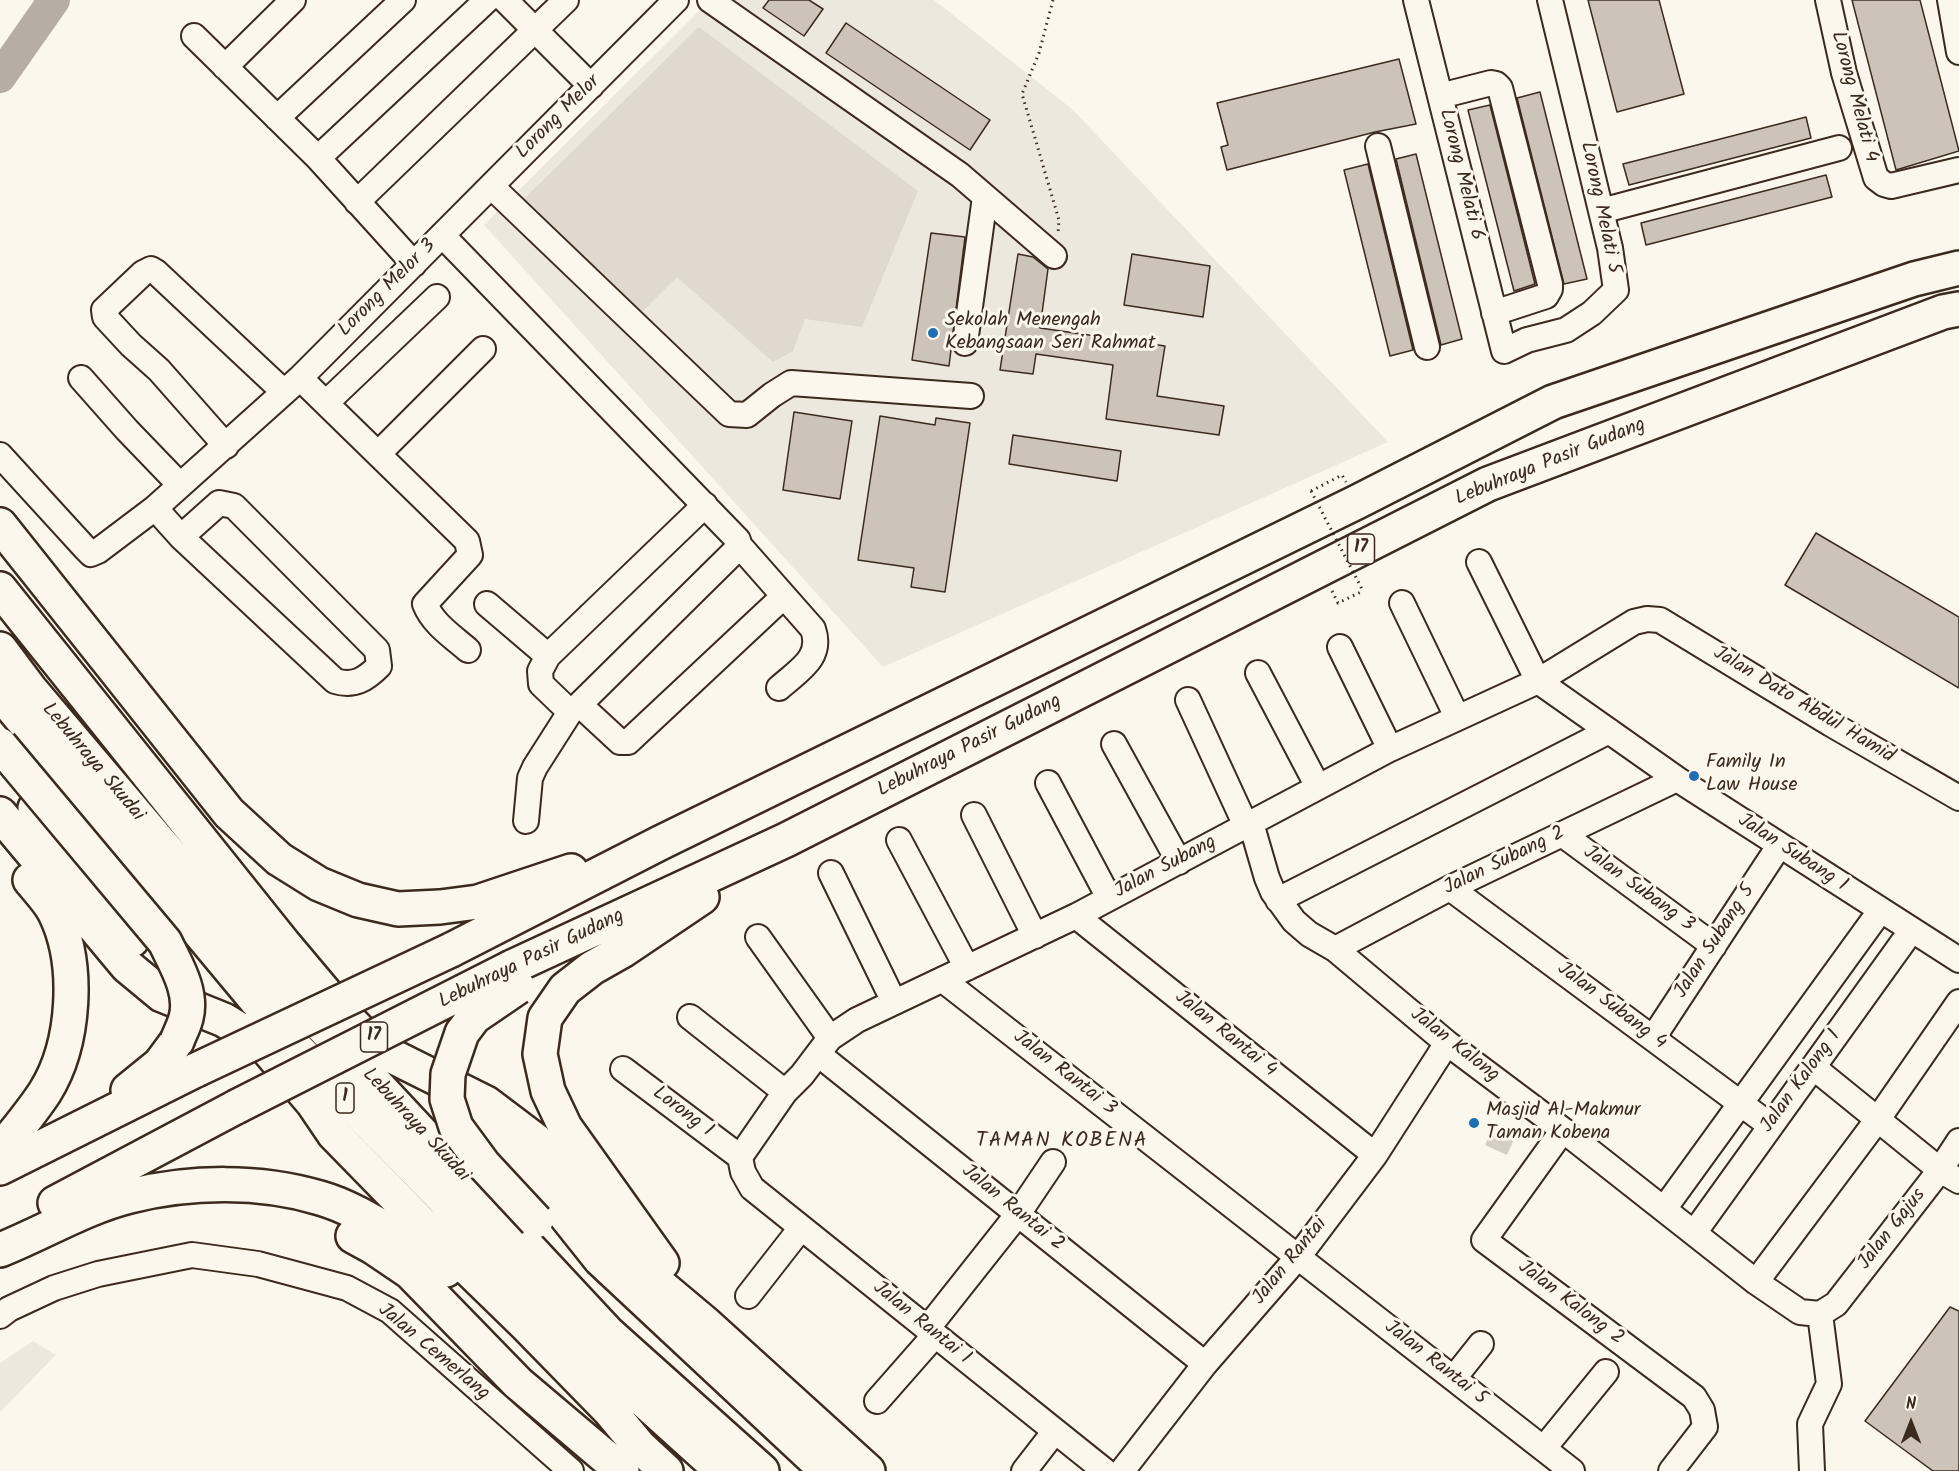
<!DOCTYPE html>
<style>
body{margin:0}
#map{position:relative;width:1959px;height:1471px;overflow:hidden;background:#fbf7ec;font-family:Kalam,sans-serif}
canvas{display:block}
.north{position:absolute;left:1881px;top:1393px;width:60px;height:60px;-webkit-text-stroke:4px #fbf7ec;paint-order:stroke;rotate:0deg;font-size:16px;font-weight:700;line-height:24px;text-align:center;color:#3b2a1e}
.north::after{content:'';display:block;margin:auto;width:21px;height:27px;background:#3b2a1e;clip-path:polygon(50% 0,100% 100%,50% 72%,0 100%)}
</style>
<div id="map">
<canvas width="1959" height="1471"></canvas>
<div class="north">N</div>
</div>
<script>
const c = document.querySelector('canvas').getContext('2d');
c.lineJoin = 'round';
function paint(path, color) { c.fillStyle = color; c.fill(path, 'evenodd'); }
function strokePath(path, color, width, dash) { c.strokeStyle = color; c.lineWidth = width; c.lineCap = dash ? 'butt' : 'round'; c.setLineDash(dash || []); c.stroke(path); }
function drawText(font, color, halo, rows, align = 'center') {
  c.font = font + ' Kalam,sans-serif'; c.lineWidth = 6; c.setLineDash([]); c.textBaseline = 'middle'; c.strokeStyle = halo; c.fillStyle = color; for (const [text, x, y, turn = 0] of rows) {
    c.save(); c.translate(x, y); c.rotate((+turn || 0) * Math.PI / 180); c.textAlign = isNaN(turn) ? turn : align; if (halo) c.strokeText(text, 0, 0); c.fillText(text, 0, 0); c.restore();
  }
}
const built = new Path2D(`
 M710 0H934L1072 109 1388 442 883 667 484 225Z
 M33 1341 56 1355 0 1412V1363Z`);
const green = new Path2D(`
 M699 27 918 191 862 327 805 319 793 351 773 362 677 277 642 312 524 199Z`);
const river = new Path2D(`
 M0 77 54 0`);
const building = new Path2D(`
 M769 0H809L823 9 804 36 763 8Z
 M1588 0H1659L1684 94 1617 112Z
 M1852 0H1920L1959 151 1896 170Z
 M846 23 990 120 970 150 826 53Z
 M1399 59 1416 124 1375 132 1227 170 1221 147 1228 145 1217 103Z
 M1540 92 1587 279 1564 284 1517 98Z
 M1490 105 1535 284 1514 291 1468 110Z
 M1806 117 1811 138 1629 185 1623 164Z
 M1416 154 1462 339 1441 345 1396 159Z
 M1368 164 1413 350 1390 356 1344 170Z
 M1826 175 1832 197 1646 245 1641 223Z
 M931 233 965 237 949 366 912 360Z
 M1018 254 1033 257 1048 269 1040 328 1165 346 1157 396 1224 406 1219 435 1106 419 1113 365 1036 354 1033 374 1000 370Z
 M1132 254 1210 266 1203 317 1124 305Z
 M794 412 852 421 840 499 783 490Z
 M880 416 935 425 936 418 970 423 945 592 911 587 914 568 858 560Z
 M1013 435 1121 451 1117 481 1009 464Z
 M1816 533 1959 617V688L1785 585Z
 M1950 1307 1959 1311V1471H1933L1865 1421Z`);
const minorTunnel = new Path2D(`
 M1496 1150 1514 1111`);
const path = new Path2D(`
 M1053 0 1039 53 1022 94 1059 220 1058 234
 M1311 491 1342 475 1346 482
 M1332 591 1338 603 1363 591`);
const minor = new Path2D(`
 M505 0 591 86
 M710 0 960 175 1054 256
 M1416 0 1504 351 1527 340 1566 330 1592 313 1616 290 1610 248 1550 0
 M1828 0 1844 73 1876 178 1884 184 1891 186 1959 170
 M1950 0 1959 52
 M194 36 318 158 414 264
 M225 67 293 0
 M1440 96 1491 83 1496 84 1500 88 1550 284V289L1546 296 1494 313
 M277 118 403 0
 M1378 146 1427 347
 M318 158 487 0
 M491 186 729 414 747 415 772 395 791 383 971 396
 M357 202 566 0
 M1601 211 1839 148
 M442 235 738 540 739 545 813 629C823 658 799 670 779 688
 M965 343 985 197
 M81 378 127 430 180 485
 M300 378 467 541 470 555 425 604C433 624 452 636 468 650
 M326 403 437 297
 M226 446 159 370 131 345 105 317 104 310 143 273 151 269 156 272 284 392
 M378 454 483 349
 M0 455 85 548 91 554 98 551 155 508 300 378 676 0
 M705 505 548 656 540 671 541 684 567 709 577 707 737 549 739 545
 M155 508 181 537 335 681C354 687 366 679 379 666L377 650 234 506 219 503 181 537
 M1479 562 1538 681 1677 779 1959 960
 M1402 603 1457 717
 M487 604 548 656
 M1340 647 1390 749
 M1258 673 1318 787
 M1188 700 1246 826
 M580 705 620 742H628L784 596
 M1114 744 1179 862
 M1048 783 1109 898
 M974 815 1035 936
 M526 821 530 778 535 767 572 709
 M1251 823 1267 878 1273 892 1294 921 1309 934 1335 949 1447 1043 1563 1130 1756 1282 1800 1312 1820 1314
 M1562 834 1714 946
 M899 840 967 968
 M831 873 894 1002
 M1450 888 1771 1126
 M1278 900 1609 731
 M1076 916 1375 1155
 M758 937 830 1038
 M1335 949 1450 888 1677 779
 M943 980 1572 1471
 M690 1017 785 1092
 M1653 1038 1779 846
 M818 1054 1205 1364
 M1813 1067 1940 1170 1959 1181
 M623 1069 740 1157
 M1563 1130 1484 1240 1694 1397 1702 1410 1705 1427 1671 1471
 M1664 1209 1880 911
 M1694 1233 1911 931
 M1756 1282 1878 1119 1959 1002
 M748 1296 801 1228
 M1820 1314 1836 1304 1940 1170 1959 1141
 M0 1316 9 1309 54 1288 98 1274 192 1255 258 1264 347 1288 390 1311 571 1471
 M927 1329 1018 1214 1053 1162
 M1454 1378 1481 1344
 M877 1401 935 1335
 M1544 1448 1606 1372
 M1024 1471 1055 1431
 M1105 1471 752 1188 743 1172 740 1157 785 1092 802 1075 830 1038 857 1020 1076 916 1390 749 1538 681 1634 622 1647 619 1660 620 1831 724 1959 798
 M1122 1471 1205 1364 1298 1257 1375 1155 1447 1043
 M1812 1471 1810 1424 1829 1384 1820 1314`);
const highway = new Path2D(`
 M0 525 229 813 279 859 319 884 358 900 398 909 440 907 478 902 571 871
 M0 589 284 944 342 1013 376 1048 486 1103 535 1140 588 1207 644 1272 706 1324 868 1471
 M0 649 30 689 250 949 608 1333 762 1471
 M0 693 295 1047 618 1377 722 1471
 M35 808 132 940
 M0 814 127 966 162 995 224 1020 263 1044 313 1103 334 1134 417 1219 527 1326 610 1411 639 1446 666 1471
 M451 950 660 843 1357 502 1553 402 1914 279 1959 268
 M512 967 786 840 1488 484 1943 312 1959 309
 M128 1090 160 1064 177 1041
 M481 1127 515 1153 522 1161 600 1259 827 1471
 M0 1151C15 1132 32 1112 45 1092 75 1044 80 964 55 913 49 901 38 890 30 880
 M0 1168 196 1070
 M55 1203 236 1107
 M353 1236 373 1247 410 1272 518 1383 622 1471
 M0 1250C43 1233 85 1207 130 1196 191 1181 260 1180 320 1198 348 1206 372 1221 397 1236 413 1246 433 1256 446 1270
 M662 1263 565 1127 548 1091 540 1054 545 1018 565 989 592 968 622 951 702 897`);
const pathBridge = new Path2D(`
 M1311 491 1363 591`);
const highwayBridge = new Path2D(`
 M0 745 165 942C176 965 193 992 186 1018 184 1026 180 1033 177 1041
 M518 987 474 1017 462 1033 448 1074 447 1099 456 1127 484 1165 536 1221
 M196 1070 451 950
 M236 1107 512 967`);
const markers = [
 [933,333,6,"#1f6fb2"],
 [1694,776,6,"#1f6fb2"],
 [1474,1123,6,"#1f6fb2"]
];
const shields = [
 [1361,549,27],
 [374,1037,27],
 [345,1098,18]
];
const shieldNames = [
 ["17",1361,549],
 ["17",374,1037],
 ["1",345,1098]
];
const streetNames = [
 ["Lorong Melati 4",1853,97,75],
 ["Lorong Melor",559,118,-45],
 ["Lorong Melati 6",1460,175,76],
 ["Lorong Melati 5",1599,208,78],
 ["Lorong Melor 3",388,289,-45],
 ["Lebuhraya Pasir Gudang",1551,463,-22],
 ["Jalan Dato Abdul Hamid",1803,706,31],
 ["Lebuhraya Pasir Gudang",970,747,-27],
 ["Lebuhraya Skudai",92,763,50],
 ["Jalan Subang 1",1792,854,33],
 ["Jalan Subang 2",1505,862,-26],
 ["Jalan Subang",1166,868,-28],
 ["Jalan Subang 3",1638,890,36],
 ["Jalan Subang 5",1716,942,-57],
 ["Lebuhraya Pasir Gudang",532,960,-26],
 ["Jalan Subang 4",1611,1007,37],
 ["Jalan Rantai 4",1225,1035,39],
 ["Jalan Kalong",1454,1046,38],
 ["Jalan Rantai 3",1064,1074,38],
 ["Jalan Kalong 1",1802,1082,-54],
 ["Lorong 1",682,1113,37],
 ["Lebuhraya Skudai",415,1126,47],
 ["Jalan Rantai 2",1012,1209,39],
 ["Jalan Gajus",1893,1230,-52],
 ["Jalan Rantai",1291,1262,-51],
 ["Jalan Kalong 2",1570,1304,37],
 ["Jalan Rantai 1",921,1324,39],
 ["Jalan Cemerlang",433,1353,40],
 ["Jalan Rantai 5",1435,1364,38]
];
const poiNames = [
 ["Sekolah Menengah",945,322],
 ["Kebangsaan Seri Rahmat",945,345],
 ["Family In",1706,764],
 ["Law House",1706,787],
 ["Masjid Al-Makmur",1486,1112],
 ["Taman Kobena",1486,1135]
];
const neighbourhoodNames = [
 ["TAMAN KOBENA",1062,1142]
];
paint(built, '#ede8dd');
paint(green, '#dfd9ce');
strokePath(river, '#b6aea2', 32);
paint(building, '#ccc4b9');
strokePath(building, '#3b2a1e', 1.5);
strokePath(minorTunnel, '#d5cec3', 24, [24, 12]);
strokePath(minor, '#3b2a1e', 28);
strokePath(highway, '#3b2a1e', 38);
strokePath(path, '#3b2a1e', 3, [1.5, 4.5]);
strokePath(minor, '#fbf7ec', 24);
strokePath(highway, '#fbf7ec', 33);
strokePath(highwayBridge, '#3b2a1e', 38, []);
strokePath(pathBridge, '#3b2a1e', 3, [1.5, 4.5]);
strokePath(highwayBridge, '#fbf7ec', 33);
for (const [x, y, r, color] of markers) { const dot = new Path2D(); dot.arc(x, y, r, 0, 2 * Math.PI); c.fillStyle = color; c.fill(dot); strokePath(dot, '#fbf7ec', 2); }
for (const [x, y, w] of shields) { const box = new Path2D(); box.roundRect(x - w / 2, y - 15, w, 30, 4.5); c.fillStyle = '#fbf7ec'; c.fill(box); strokePath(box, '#3b2a1e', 1.5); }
drawText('bold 18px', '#3b2a1e', null, shieldNames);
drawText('20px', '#3b2a1e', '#fbf7ec', streetNames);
drawText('20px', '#3b2a1e', '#fbf7ec', poiNames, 'left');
c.letterSpacing = '1.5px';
drawText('21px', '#3b2a1e', '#fbf7ec', neighbourhoodNames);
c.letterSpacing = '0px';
</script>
